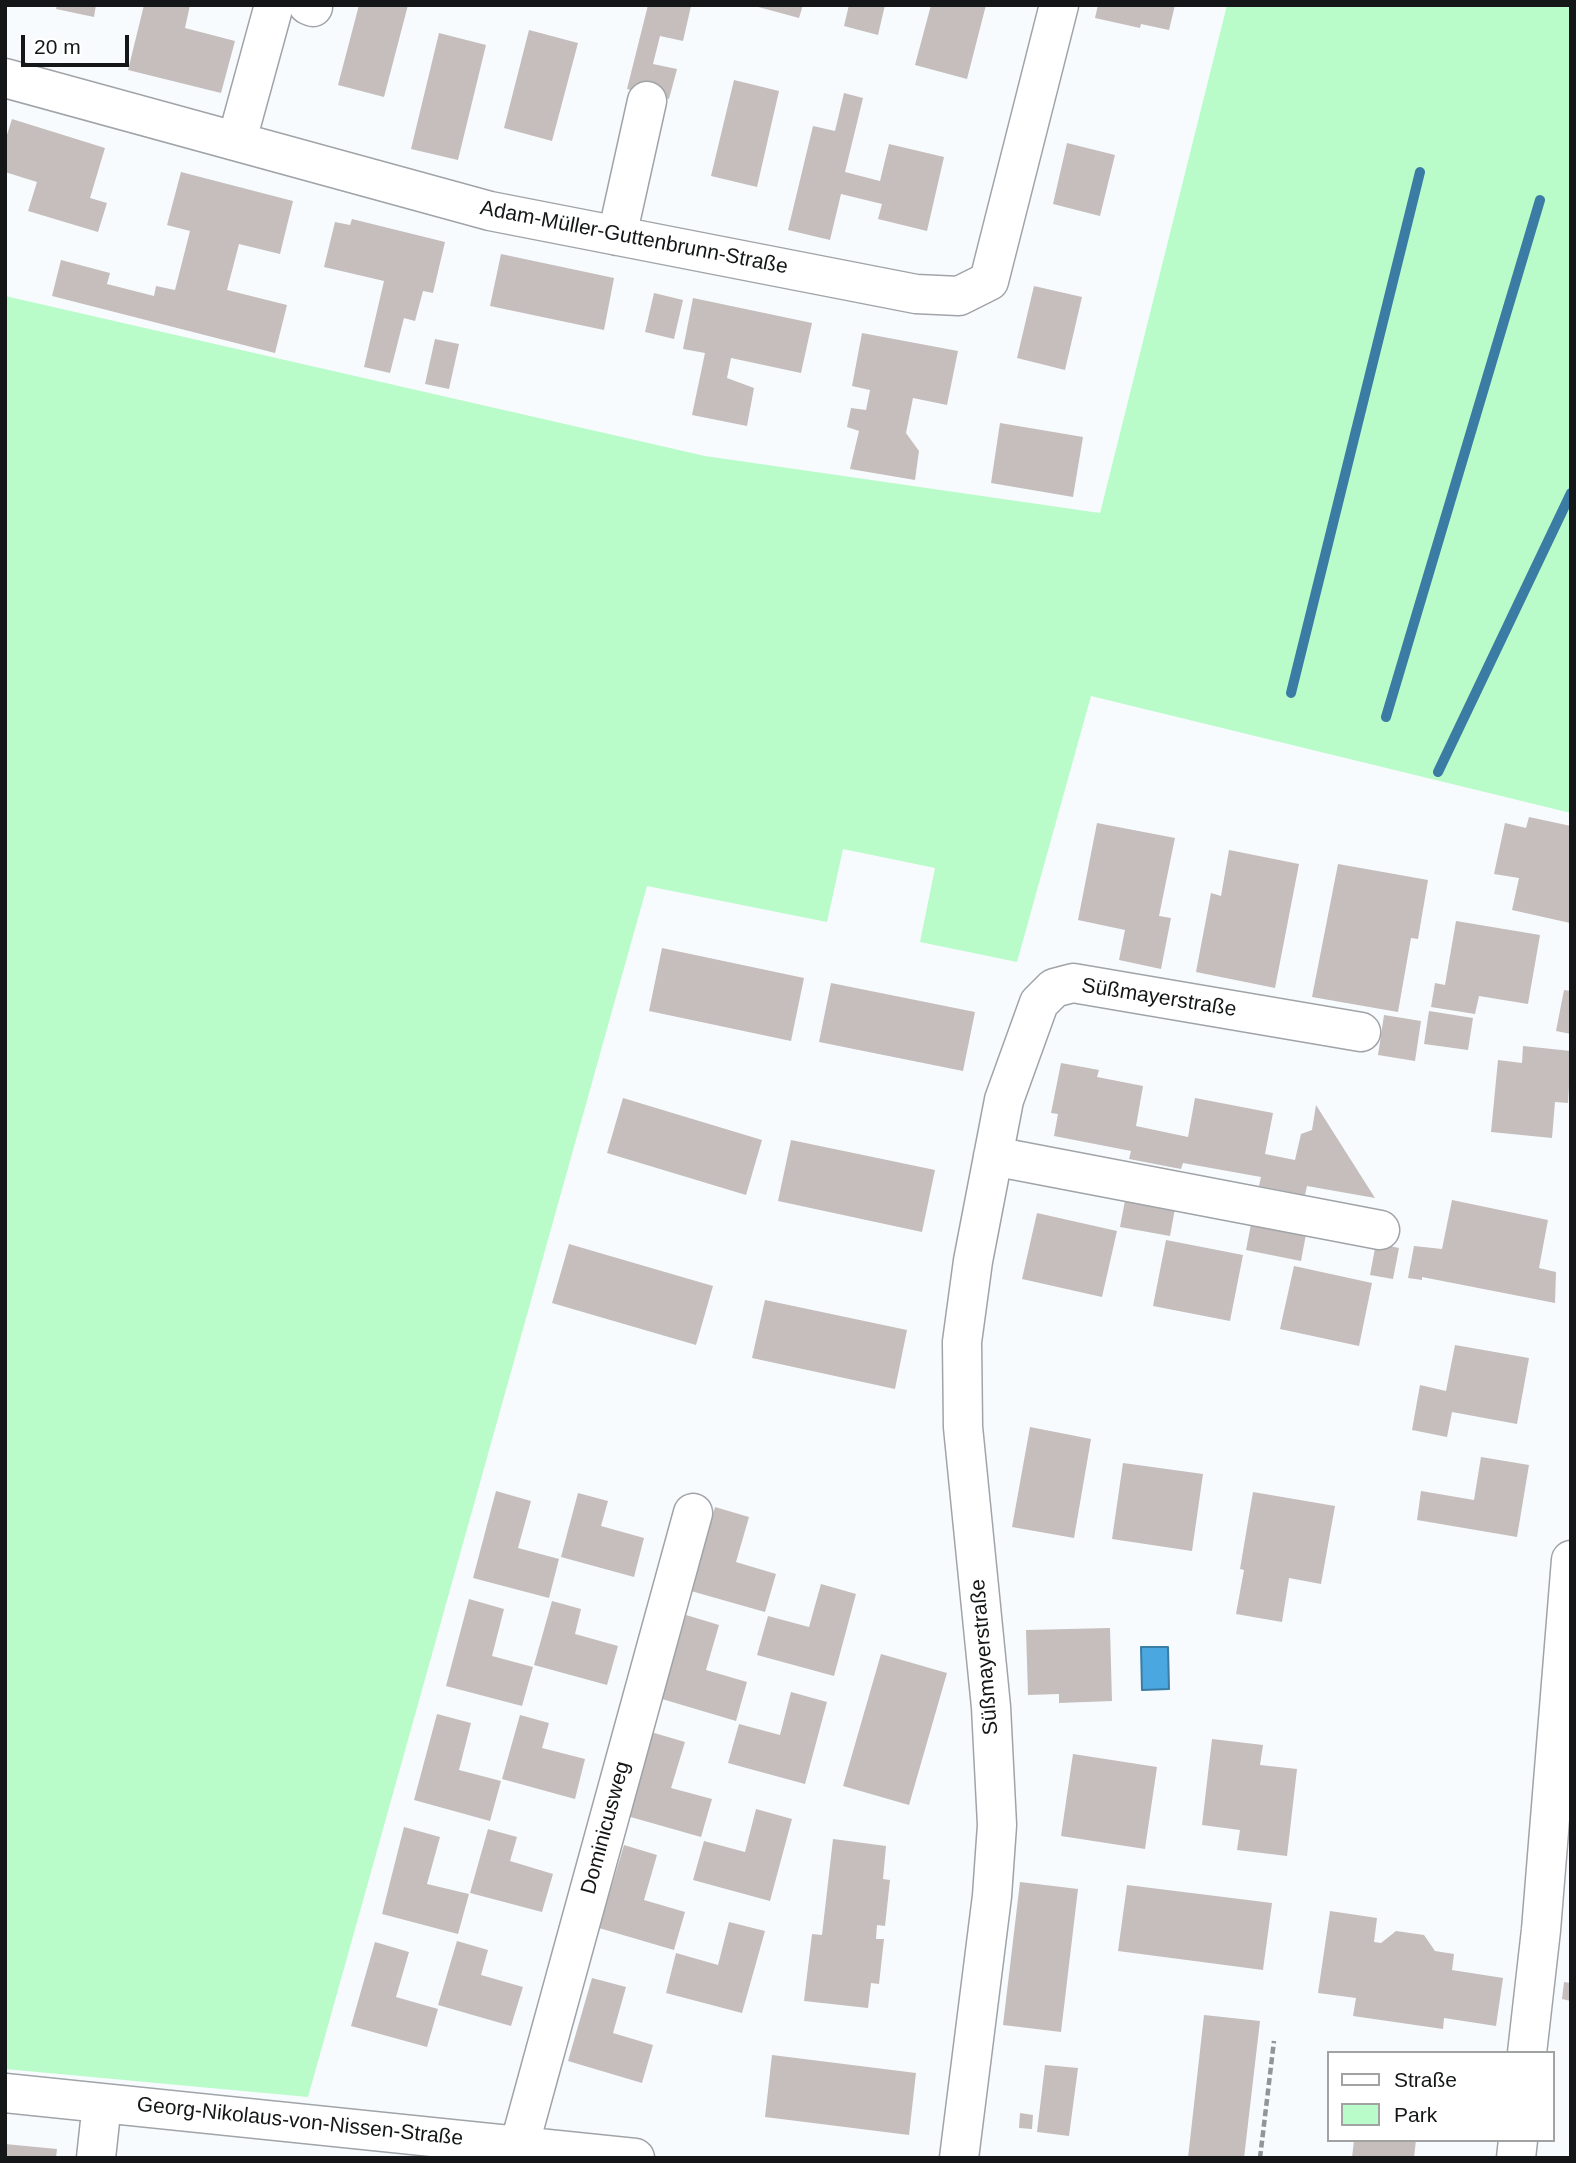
<!DOCTYPE html>
<meta charset="utf-8">
<style>
body{margin:0}
#map{position:relative;width:1576px;height:2163px;overflow:hidden;background:#f7fbfe;font-family:Helvetica,sans-serif}
canvas{display:block}
.frame{position:absolute;inset:0;border:7px solid #141617;pointer-events:none}
.legend{position:absolute;left:1327px;top:2051px;width:228px;height:91px;box-sizing:border-box;background:#fff;border:2px solid #a1a2a2;margin:0;padding:9px 12px;list-style:none;font-size:21px;color:#141617}
.legend li{display:flex;align-items:center;gap:14px;height:35px}
.legend b{width:35px;border:2px solid #a1a2a2}
.scale{position:absolute;left:21px;top:35px;width:108px;height:32px;box-sizing:border-box;border:4px solid #141617;border-top:0;padding-left:9px;font-size:21px;line-height:24px;white-space:nowrap;color:#141617;-webkit-text-stroke:5px #fff;paint-order:stroke}
</style>
<div id="map">
<canvas width="1576" height="2163"></canvas>
<div class="frame"></div>
<ul class="legend">
<li><b style="height:9px;background:#fff"></b>Straße</li>
<li><b style="height:19px;background:#bafbca"></b>Park</li>
</ul>
<div class="scale">20 m</div>
</div>
<script>
const c = document.querySelector('canvas').getContext('2d');
c.lineJoin = 'round';
function paint(path, color) { c.fillStyle = color; c.fill(path, 'evenodd'); }
function strokePath(path, color, width, dash) { c.strokeStyle = color; c.lineWidth = width; c.lineCap = dash ? 'butt' : 'round'; c.setLineDash(dash || []); c.stroke(path); }
function drawText(font, color, halo, rows, align = 'center') {
  c.font = font + ' Helvetica,sans-serif'; c.lineWidth = 6; c.setLineDash([]); c.textBaseline = 'middle'; c.strokeStyle = halo; c.fillStyle = color; for (const [text, x, y, turn = 0] of rows) {
    c.save(); c.translate(x, y); c.rotate((+turn || 0) * Math.PI / 180); c.textAlign = isNaN(turn) ? turn : align; if (halo) c.strokeText(text, 0, 0); c.fillText(text, 0, 0); c.restore();
  }
}
const green = new Path2D(`
 M1227 5H1571V813L1091 696 1017 962 920 942 935 868 843 849 827 922 647 886 308 2097 5 2069V296L705 456 1100 513Z`);
const water = new Path2D(`
 M1141 1647H1168L1169 1689 1142 1690Z`);
const stream = new Path2D(`
 M1291 693 1420 172
 M1386 717 1540 200
 M1438 772 1571 493`);
const building = new Path2D(`
 M57 5H96L94 17 56 9Z
 M144 5H190L185 28 235 41 221 93 128 70Z
 M359 5H408L384 97 338 85Z
 M648 5 691 6 683 41 660 36 653 64 677 69 669 99 627 89Z
 M751 5H803L799 18Z
 M849 5H885L878 35 844 26Z
 M931 5H986L967 79 915 65Z
 M1098 5H1175L1169 30 1141 24 1140 28 1095 18Z
 M529 30 578 43 552 141 504 128Z
 M439 33 486 45 458 160 411 149Z
 M734 80 779 91 757 187 711 176Z
 M844 93 863 98 845 172 880 181 889 144 944 157 927 231 878 219 882 204 841 194 830 240 788 230 813 126 835 131Z
 M12 119 105 148 90 198 107 203 98 232 28 211 37 182 5 172V141Z
 M1067 143 1115 155 1100 216 1053 204Z
 M181 172 293 201 280 254 239 244 227 290 287 305 275 353 52 296 61 260 110 273 107 284 154 296 156 286 175 290 190 231 167 225Z
 M352 219 445 242 433 293 423 291 415 321 404 318 390 373 364 367 384 281 324 267 335 222 350 225Z
 M501 254 614 278 604 330 490 306Z
 M1034 286 1082 297 1065 370 1017 358Z
 M654 293 683 300 674 339 645 332Z
 M693 298 812 323 801 373 731 358 727 378 754 388 747 426 692 415 705 353 683 349Z
 M862 333 958 351 947 405 913 398 906 433 919 451 915 480 850 469 859 431 847 427 851 408 866 410 870 390 852 386Z
 M435 339 459 344 449 389 425 384Z
 M1000 423 1083 437 1073 497 991 483Z
 M1529 817 1571 826 1570 923 1512 910 1519 878 1494 874 1505 823 1526 828Z
 M1097 823 1175 838 1159 916 1171 918 1161 969 1119 960 1125 930 1078 920Z
 M1229 850 1299 864 1275 988 1196 972 1211 893 1221 896Z
 M1338 864 1428 880 1418 939 1411 938 1398 1012 1312 997Z
 M1456 921 1540 935 1528 1004 1479 996 1475 1014 1431 1007 1435 983 1445 985Z
 M662 948 804 978 791 1041 649 1011Z
 M831 983 975 1012 963 1071 819 1042Z
 M1564 990 1571 991V1034L1556 1031Z
 M1429 1011 1473 1018 1468 1050 1424 1044Z
 M1384 1015 1421 1021 1415 1061 1378 1055Z
 M1523 1046 1571 1051 1568 1103 1555 1102 1552 1138 1491 1132 1498 1060 1522 1063Z
 M1061 1063 1099 1070 1097 1077 1143 1086 1136 1126 1188 1137 1195 1098 1273 1113 1265 1154 1295 1160 1301 1134 1312 1130 1316 1105 1375 1198 1307 1186 1305 1195 1259 1186 1261 1177 1183 1163 1181 1169 1129 1159 1131 1151 1054 1136 1058 1114 1051 1113Z
 M623 1098 762 1140 746 1195 607 1153Z
 M791 1140 935 1170 922 1232 778 1201Z
 M1126 1195 1176 1203 1170 1236 1120 1227Z
 M1452 1200 1548 1220 1539 1268 1556 1272 1555 1303 1422 1277V1280L1408 1278 1414 1246 1442 1249Z
 M1037 1213 1117 1231 1102 1297 1022 1279Z
 M1252 1219 1307 1229 1301 1261 1246 1250Z
 M1166 1240 1243 1255 1230 1321 1153 1306Z
 M1376 1243 1399 1248 1393 1279 1370 1275Z
 M569 1244 713 1286 696 1345 552 1303Z
 M1294 1266 1372 1283 1359 1346 1280 1329Z
 M765 1300 907 1330 895 1389 752 1358Z
 M1455 1345 1529 1358 1517 1424 1452 1412 1447 1437 1412 1430 1420 1385 1446 1391Z
 M1030 1427 1091 1439 1074 1538 1012 1527Z
 M1481 1457 1529 1465 1517 1537 1417 1520 1421 1491 1474 1500Z
 M1123 1463 1203 1474 1192 1551 1112 1539Z
 M496 1491 531 1501 518 1548 559 1559 549 1598 473 1578Z
 M1253 1492 1335 1506 1321 1584 1289 1578 1282 1622 1236 1614 1244 1570 1240 1569Z
 M578 1493 608 1501 601 1526 644 1538 634 1577 561 1557Z
 M715 1507 749 1517 736 1562 776 1574 765 1612 691 1591Z
 M821 1584 856 1594 834 1676 757 1655 768 1616 809 1627Z
 M469 1599 504 1609 492 1656 533 1667 522 1706 446 1686Z
 M552 1601 581 1609 575 1634 618 1646 607 1685 534 1665Z
 M686 1615 719 1625 706 1670 747 1682 736 1721 662 1699Z
 M1110 1628 1112 1701 1059 1703V1694L1028 1695 1026 1630Z
 M881 1654 947 1673 909 1805 843 1786Z
 M791 1692 827 1702 805 1784 728 1763 739 1724 780 1735Z
 M437 1714 471 1723 459 1770 501 1781 490 1821 414 1800Z
 M520 1715 549 1723 542 1748 585 1759 575 1799 502 1779Z
 M651 1732 685 1742 671 1788 712 1799 701 1837 627 1816Z
 M1212 1739 1263 1745 1260 1765 1297 1769 1287 1856 1237 1850 1240 1830 1202 1825Z
 M1073 1754 1157 1767 1145 1849 1061 1836Z
 M756 1809 792 1819 770 1901 693 1880 704 1841 745 1852Z
 M404 1827 440 1837 427 1884 469 1894 458 1934 382 1914Z
 M488 1829 517 1837 510 1861 553 1874 542 1912 470 1893Z
 M833 1839 886 1846 883 1879 890 1880 885 1926 877 1925 876 1939H884L879 1984 871 1983 868 2008 804 2001 812 1934 822 1935Z
 M624 1845 657 1855 644 1900 685 1912 674 1950 599 1928Z
 M1020 1882 1078 1889 1061 2032 1003 2025Z
 M1127 1885 1272 1903 1263 1970 1118 1951Z
 M1330 1911 1377 1918 1374 1942 1381 1943 1396 1931 1424 1935 1435 1951 1454 1954 1452 1970 1503 1978 1496 2026 1444 2018 1443 2029 1353 2016 1356 1998 1318 1993Z
 M729 1922 765 1931 742 2013 666 1993 676 1953 718 1965Z
 M457 1941 488 1950 481 1975 523 1987 511 2026 438 2005Z
 M375 1942 409 1952 396 1997 438 2009 427 2047 351 2026Z
 M592 1978 626 1987 613 2033 653 2045 642 2083 568 2061Z
 M1564 1982 1571 1983V2001L1562 1999Z
 M1204 2015 1260 2021 1244 2158H1188Z
 M772 2055 916 2073 909 2135 765 2117Z
 M1045 2065 1078 2068 1069 2136 1037 2132Z
 M1020 2113 1033 2115 1032 2129 1019 2128Z
 M1354 2140H1416L1414 2158H1352Z
 M5 2144 57 2149 56 2158H5Z`);
const path = new Path2D(`
 M1260 2158 1274 2041`);
const minor = new Path2D(`
 M308 5 313 7
 M5 78 490 211 916 294 959 296 989 281 1059 5
 M237 140 274 5
 M617 236 647 101
 M993 1156 1380 1230
 M1527 2053 1541 1930 1571 1560
 M5 2093 635 2158
 M520 2143 693 1513
 M96 2158 102 2103
 M959 2158 992 1896 997 1825 991 1707 963 1427 962 1342 973 1261 1004 1100 1039 1003 1054 988 1073 983 1361 1032
 M1516 2158 1518 2140`);
const streetNames = [
 ["Adam-Müller-Guttenbrunn-Straße",634,238,11],
 ["Süßmayerstraße",1159,998,9],
 ["Süßmayerstraße",985,1657,-95],
 ["Dominicusweg",606,1828,-75],
 ["Georg-Nikolaus-von-Nissen-Straße",300,2122,6]
];
paint(green, '#bafbca');
paint(water, '#4ba7df');
strokePath(water, '#3a7ca3', 2);
strokePath(stream, '#3a7ca3', 10);
paint(building, '#c5bebd');
strokePath(minor, '#a0a4a8', 41);
strokePath(path, '#929597', 4.5, [7, 3.5]);
strokePath(minor, '#fff', 38);
drawText('21px', '#141617', '#fff', streetNames);
</script>
